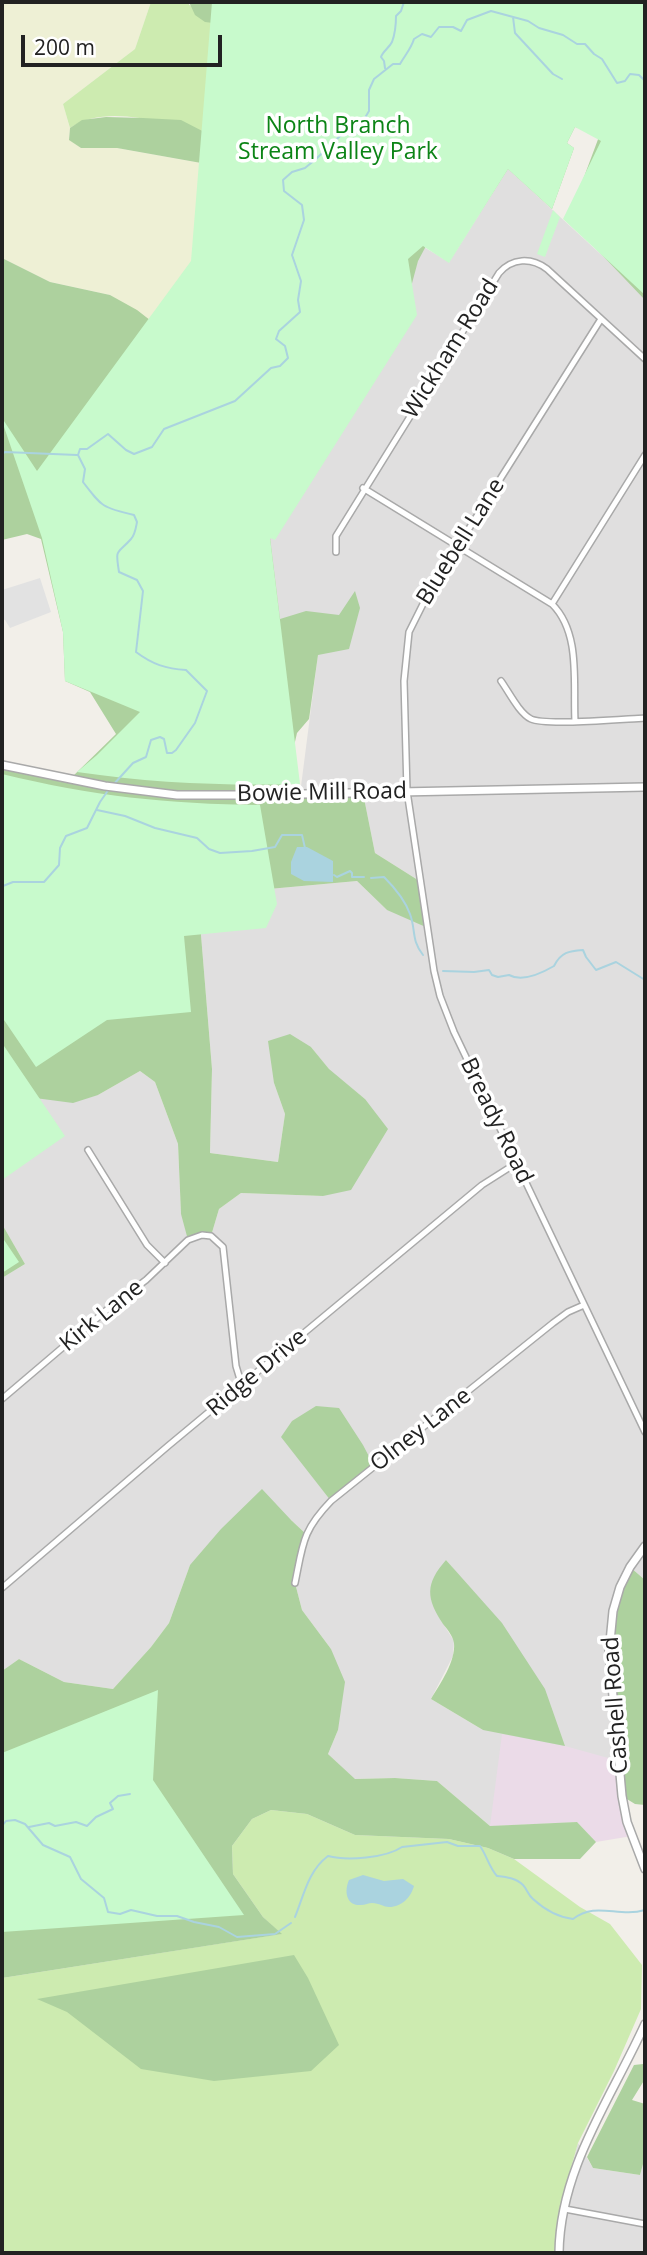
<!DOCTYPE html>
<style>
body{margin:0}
#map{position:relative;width:647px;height:2255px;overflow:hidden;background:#f2efe9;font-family:"Open Sans",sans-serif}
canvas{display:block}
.frame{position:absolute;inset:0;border:4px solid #222;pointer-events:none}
.scale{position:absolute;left:21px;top:35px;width:201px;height:32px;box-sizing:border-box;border:4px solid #222;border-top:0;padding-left:9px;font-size:21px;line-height:24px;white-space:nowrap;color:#222;-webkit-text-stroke:5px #fff;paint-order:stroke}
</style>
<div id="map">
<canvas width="647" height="2255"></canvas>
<div class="frame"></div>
<div class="scale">200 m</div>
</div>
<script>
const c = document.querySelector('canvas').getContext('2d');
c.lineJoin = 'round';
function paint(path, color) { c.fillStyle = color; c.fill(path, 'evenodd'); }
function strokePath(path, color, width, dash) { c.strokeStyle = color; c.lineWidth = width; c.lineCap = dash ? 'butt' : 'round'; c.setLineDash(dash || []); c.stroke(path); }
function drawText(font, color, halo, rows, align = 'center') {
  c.font = font + ' "Open Sans",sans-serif'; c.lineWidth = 7; c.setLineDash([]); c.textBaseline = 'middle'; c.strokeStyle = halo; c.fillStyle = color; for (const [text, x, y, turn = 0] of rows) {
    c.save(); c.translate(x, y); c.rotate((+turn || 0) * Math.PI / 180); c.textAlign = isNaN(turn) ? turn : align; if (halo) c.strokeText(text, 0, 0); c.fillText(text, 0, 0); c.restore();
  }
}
const residential = new Path2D(`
 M508 169 645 295V1580L630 1567 622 1796 596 1842 577 1822 490 1826 437 1781 395 1778 354 1779 328 1754 338 1730 331 1649 302 1610 295 1583 306 1534 291 1520 190 1565 169 1623 151 1647 113 1689 64 1682 19 1659 2 1671V1278L25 1264 2 1224V1129L35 1097 98 1095 140 1071 155 1082 178 1144 181 1214 211 1236 219 1209 241 1193 323 1196 365 1099 331 1072 311 1047 274 1083 285 1114 278 1162 210 1153 212 1069 201 935 206 907 225 893 357 881 387 910 421 882 375 853 363 793 300 794 318 654 280 620 270 537 275 539 408 259 422 246 449 262ZM446 1560 453 1568 483 1730 431 1699 453 1656 454 1641 439 1617Z
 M578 2143 593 2168 640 2175 645 2157V2253H555L562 2200Z`);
const industrial = new Path2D(`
 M502 1734 565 1746 619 1761 632 1836 596 1842 577 1822 490 1826Z`);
const farmland = new Path2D(`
 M2 2H151L135 49 63 104 70 128 69 139 81 148H117L218 166 227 180 164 331 110 295 50 282 2 258Z`);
const grass = new Path2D(`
 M151 2H189V5L276 31 212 136C170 125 108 102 70 128L63 104 135 49Z
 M271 1810 307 1814 355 1835 449 1839 488 1848 514 1859 580 1907 610 1924 642 1965 641 2009 614 2071 578 2143 562 2200 555 2253H2V1978L281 1934 263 1917 233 1874 232 1846 252 1819Z`);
const forest = new Path2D(`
 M189 2H645V300L583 235 581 185 600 134 575 127 567 143 574 148 552 209 508 169 480 213 451 245 426 246 418 261 407 302 270 537 280 619 306 611 339 615 355 591 360 608 349 649 318 655 309 719 297 733 283 794 363 793 375 853 421 882 428 928 387 910 357 881 225 893 206 907 201 935 212 1069 210 1153 278 1162 285 1114 274 1083 268 1041 290 1034 311 1047 329 1069 365 1099 388 1129 351 1190 323 1196 241 1193 219 1209 211 1236 202 1235 188 1240 181 1214 178 1144 155 1082 140 1071 98 1095 73 1103 35 1098 2 1129V765L69 780 116 734 90 692 65 681 63 632 41 539 27 534 2 540V258L50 282 110 295 137 310 164 331H181L218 166 117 148H81L69 140 70 128 82 120 106 117 143 118 181 120 212 136 276 31 205 22 195 15Z
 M2 1224 25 1264 2 1278Z
 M316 1406 339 1408 363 1445 374 1466 331 1501 281 1437 292 1421Z
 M262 1489 291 1520 306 1534 295 1583 302 1610 331 1649 345 1682 338 1730 328 1754 355 1779 395 1778 437 1781 490 1826 577 1822 596 1842 580 1859H514L488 1848 449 1839 355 1835 307 1814 271 1810 252 1819 232 1846 233 1874 263 1917 282 1934 2 1978V1671L19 1659 64 1682 113 1689 151 1647 169 1623 190 1565 221 1529Z
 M446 1560 502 1623 545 1689 565 1746 483 1730 431 1699C440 1684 456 1661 454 1643 453 1636 447 1629 443 1624 426 1598 425 1584 446 1560Z
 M630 1567 645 1580V1805L635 1804 622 1796 610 1628Z
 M294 1955 308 1978 339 2045 311 2071 214 2081 141 2069 67 2012 37 1999Z
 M643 2064 645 2066V2079L632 2100 645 2104V2157L640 2175 593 2168 587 2157 634 2065Z`);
const park = new Path2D(`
 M212 2H645V295L563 219 601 141 575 127 567 143 574 148 552 209 508 169 449 263 423 246 408 259 417 315 275 540 270 538 300 784C224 786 152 783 77 772L97 755 140 712 65 681 63 632 42 538 2 421V418L37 471 191 261Z
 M553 210 560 217 545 257 537 254Z
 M2 774C92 796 167 804 260 805L277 904 266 928 184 936 191 1012 107 1020 36 1067 2 1017Z
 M2 1043 65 1136 2 1180Z
 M2 1237 19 1262 2 1273Z
 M158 1690 153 1780 244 1915 2 1932V1753Z`);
const parking = new Path2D(`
 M40 578 51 612 10 628 5 620 2 619V590Z`);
const water = new Path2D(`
 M297 847H307L333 861V882L304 881 291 874V862Z
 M363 1875 384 1881 403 1879 414 1886C411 1897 402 1907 389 1907 384 1907 379 1903 372 1903 369 1903 365 1905 361 1905 346 1906 344 1891 349 1880Z`);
const stream = new Path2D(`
 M513 17 515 33 553 74 562 79
 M385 68 384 61 381 57C383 51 389 48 392 42 395 34 396 24 396 16L401 11 404 2
 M2 454 5 452 77 455
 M113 785 133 763 146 757 151 740 160 737 164 739 167 753H172L176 750 195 723 207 691 186 670C166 669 152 664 136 652L143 591 137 580 119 572C115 547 117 555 131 539 135 535 136 527 137 522L134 515C103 508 102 507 83 482L85 469 78 455 80 449H87L108 434 126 450 134 454 152 447 164 429 235 401 271 368 280 366 288 358 285 346 276 339 279 331 300 312 298 300 301 281 292 255 304 220 302 205 284 191 283 180 292 172 305 168 316 159 340 136 360 126 369 111V90L374 79 393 64H400C405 55 411 49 414 39L422 34 431 37 439 27H453L461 31 467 20 491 11 528 21 539 28 563 35 577 44H585L594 54 602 59 617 83 625 81 630 74 639 75 645 81
 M97 810 125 816 155 828 197 838 209 849 220 853 252 851 275 847 282 835H302L305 848
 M334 875 337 877 350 871 352 873V877H364
 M371 878 384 877C394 887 405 900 410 914 416 930 411 940 423 955
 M2 889 3 886 13 882H44L59 865 60 848 66 836 87 828 100 802 109 789
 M443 971 474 972 489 970 492 975 498 977 509 975C522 982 542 973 554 966 561 952 569 951 583 950L586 957 596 970 616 962 645 980
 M2 1826 6 1821 15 1820 25 1824 43 1845 70 1857 81 1879 104 1898 108 1912 120 1914 131 1910 157 1916H177L194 1922 219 1927 237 1937 275 1934 291 1923
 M29 1827 49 1823 55 1826 76 1822 87 1826 96 1817 113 1809 110 1803 118 1796 130 1794
 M295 1917C304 1895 308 1871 328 1856 347 1861 386 1858 402 1847L447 1842 458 1846H480C487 1856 489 1867 497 1876 506 1877 516 1878 523 1885 527 1889 528 1895 533 1899 545 1910 557 1917 573 1919 596 1901 618 1918 645 1910`);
const minor = new Path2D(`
 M601 319 458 546 424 602 409 632 404 681 407 791 434 971 440 996 454 1032 645 1432
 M363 488 552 604C581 633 573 682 575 721
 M336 552V536L499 273C512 258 531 257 547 269L645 359
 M552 604 645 455
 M501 681C509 692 519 713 531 719 546 726 624 719 645 718
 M88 1150 147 1245 165 1263
 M2 1399 109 1308 146 1280 188 1240 202 1235 211 1236 223 1247 236 1366 242 1386
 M295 1583C303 1544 302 1531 331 1501L553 1323 568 1312 584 1305
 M2 1588 168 1446 482 1185 515 1164
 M565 2209 645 2224`);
const tertiary = new Path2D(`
 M2 765 105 786 177 795H253L645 787
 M645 1546 630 1567 620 1587 613 1611 609 1652 622 1796 627 1822 645 1869
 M559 2253C560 2168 611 2099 645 2024`);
const parkNames = [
 ["North Branch",338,126],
 ["Stream Valley Park",338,152]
];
const streetNames = [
 ["Wickham Road",451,349,-58],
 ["Bluebell Lane",461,542,-58],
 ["Bowie Mill Road",322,793,-1],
 ["Bready Road",496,1121,64],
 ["Kirk Lane",102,1316,-39],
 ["Ridge Drive",257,1373,-40],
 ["Olney Lane",421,1430,-38],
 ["Cashell Road",616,1705,-94]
];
paint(residential, '#e0dfdf');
paint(industrial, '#ebdbe8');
paint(farmland, '#eef0d5');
paint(grass, '#cdebb0');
paint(forest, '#add19e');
paint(park, '#c8facc');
paint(parking, '#e2e2e2');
paint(water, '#aad3df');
strokePath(stream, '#aad3df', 2);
strokePath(minor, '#a9a9a9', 8);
strokePath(tertiary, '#a9a9a9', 10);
strokePath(minor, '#fff', 5);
strokePath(tertiary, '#fff', 7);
drawText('23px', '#0c8416', '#fff', parkNames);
drawText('23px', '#222', '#fff', streetNames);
</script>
